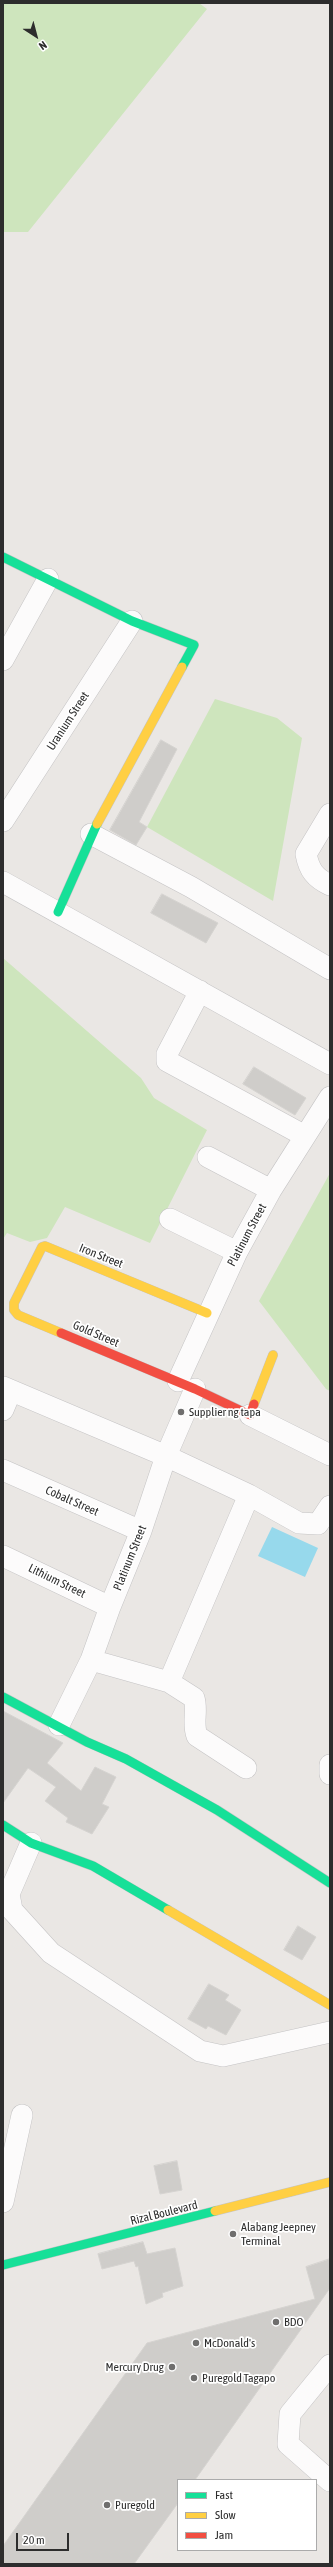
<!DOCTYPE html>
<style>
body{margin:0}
#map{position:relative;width:333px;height:2567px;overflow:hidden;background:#eae7e4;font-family:"Asap Condensed",sans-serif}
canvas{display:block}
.frame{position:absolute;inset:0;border:4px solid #2d2d2d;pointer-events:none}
.legend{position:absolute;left:177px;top:2479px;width:140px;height:72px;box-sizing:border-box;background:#fff;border:1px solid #ababab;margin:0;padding:5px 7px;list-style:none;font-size:12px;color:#2d2d2d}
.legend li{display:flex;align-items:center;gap:8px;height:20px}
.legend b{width:20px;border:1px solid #ababab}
.north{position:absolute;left:16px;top:16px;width:40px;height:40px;-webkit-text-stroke:3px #fff;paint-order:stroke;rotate:144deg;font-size:11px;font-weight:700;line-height:16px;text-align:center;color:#2d2d2d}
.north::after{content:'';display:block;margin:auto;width:14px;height:18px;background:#2d2d2d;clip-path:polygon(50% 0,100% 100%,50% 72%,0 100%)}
.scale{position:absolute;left:16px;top:2533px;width:53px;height:18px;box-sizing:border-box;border:2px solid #2d2d2d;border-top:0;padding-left:5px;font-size:12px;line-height:14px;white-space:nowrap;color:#2d2d2d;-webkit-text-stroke:3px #fff;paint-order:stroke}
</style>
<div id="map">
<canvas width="333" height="2567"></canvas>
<div class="frame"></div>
<ul class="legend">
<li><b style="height:5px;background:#16e098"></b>Fast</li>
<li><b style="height:5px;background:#ffcf43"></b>Slow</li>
<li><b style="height:5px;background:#f24e42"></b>Jam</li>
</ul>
<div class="north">N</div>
<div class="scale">20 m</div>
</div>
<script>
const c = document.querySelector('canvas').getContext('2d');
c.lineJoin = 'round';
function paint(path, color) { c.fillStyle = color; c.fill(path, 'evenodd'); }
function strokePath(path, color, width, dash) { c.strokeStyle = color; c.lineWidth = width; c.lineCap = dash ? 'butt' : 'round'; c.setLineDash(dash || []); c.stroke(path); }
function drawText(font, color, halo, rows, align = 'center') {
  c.font = font + ' "Asap Condensed",sans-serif'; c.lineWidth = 3.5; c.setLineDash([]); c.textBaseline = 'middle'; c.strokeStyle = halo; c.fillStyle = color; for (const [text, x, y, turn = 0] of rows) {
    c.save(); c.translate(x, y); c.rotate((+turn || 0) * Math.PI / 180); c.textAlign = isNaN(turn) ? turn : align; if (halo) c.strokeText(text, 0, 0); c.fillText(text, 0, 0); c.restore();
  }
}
const green = new Path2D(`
 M3 3H199L207 9 28 232H3Z
 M215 699 277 718 302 738 273 901 147 827Z
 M3 958 141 1078 154 1098 207 1130 150 1243 65 1207 47 1238 30 1242 7 1233 3 1239Z
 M330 1173V1391L326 1389 259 1301Z`);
const water = new Path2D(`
 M272 1527 318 1548 305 1577 258 1556Z`);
const building = new Path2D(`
 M161 740 177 749 139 822 147 827 136 845 110 830Z
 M162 894 218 923 206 943 151 913Z
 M254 1067 306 1098 295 1115 243 1084Z
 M3 1711 63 1743 47 1763 81 1791 95 1767 116 1777 102 1804 109 1807 92 1834 66 1822 68 1818 45 1801 56 1787 28 1768 3 1803Z
 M298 1926 316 1937 302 1960 284 1950Z
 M209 1984 229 1995 225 2000 241 2010 226 2035 208 2026 206 2029 188 2019Z
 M177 2161 182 2190 160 2194 154 2166Z
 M143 2242 147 2254 175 2248 183 2286 162 2293 163 2297 146 2304 138 2266 136 2267 134 2261 102 2269 98 2254Z
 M330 2259V2288L195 2480H178V2503L134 2564H3V2546L147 2343 315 2299 306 2267Z`);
const street = new Path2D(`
 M3 660 48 579
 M330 814 306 854C309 870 315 878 330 885
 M3 821 132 621
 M91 834 191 887 330 969
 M3 882 330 1064
 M200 991 167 1054V1061L305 1136
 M208 1157 271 1190
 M170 1219 237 1252
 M178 1381 237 1252 271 1190 330 1097
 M3 1387 166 1456 249 1495 299 1523 318 1524 330 1506
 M3 1410 11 1391
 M250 1415 330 1455
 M3 1470 141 1531
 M3 1556 110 1607
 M91 1660 169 1682 194 1698C198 1711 192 1723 197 1736L246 1768
 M169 1682 249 1495
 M59 1725 91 1660 110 1607 141 1531 166 1456 195 1389
 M330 1765V1774
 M31 1843 9 1894 12 1910 51 1953 200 2051 223 2056 330 2032
 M3 2202 22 2115
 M330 2365 290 2414 288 2444 330 2481`);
const fast = new Path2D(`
 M3 557 132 621 194 645 182 667
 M58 912 97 824
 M3 1697 87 1742 126 1759 217 1810 330 1883
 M3 1825 31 1843 93 1866 168 1910
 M3 2265 215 2211`);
const slow = new Path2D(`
 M97 824 182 667
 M61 1333 18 1315 14 1310V1303L42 1247 45 1246 207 1313
 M254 1404 273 1355
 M168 1910 330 2005
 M215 2211 330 2182`);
const jam = new Path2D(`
 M61 1333 195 1389 250 1415 254 1404`);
const markers = [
 [181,1412,4,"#6f6e6d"],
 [233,2234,4,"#6f6e6d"],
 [276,2322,4,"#6f6e6d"],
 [196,2343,4,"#6f6e6d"],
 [172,2367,4,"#6f6e6d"],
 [194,2378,4,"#6f6e6d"],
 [107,2505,4,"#6f6e6d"]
];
const streetNames = [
 ["Uranium Street",68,721,-57],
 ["Platinum Street",247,1235,-62],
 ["Iron Street",101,1256,22],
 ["Gold Street",96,1334,23],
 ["Cobalt Street",72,1501,24],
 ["Platinum Street",130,1558,-68],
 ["Lithium Street",57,1581,26],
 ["Rizal Boulevard",164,2213,-14]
];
const poiNames = [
 ["Supplier ng tapa",189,1412],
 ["Alabang Jeepney",241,2227],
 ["Terminal",241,2241],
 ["BDO",284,2322],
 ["McDonald's",204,2343],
 ["Mercury Drug",164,2367,"right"],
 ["Puregold Tagapo",202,2378],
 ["Puregold",115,2505]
];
paint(green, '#cee5bd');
paint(water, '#97d9ec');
paint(building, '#cfcdca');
strokePath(building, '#d5d3d0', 1);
strokePath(street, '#c4c3c4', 22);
strokePath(fast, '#c4c3c4', 10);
strokePath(slow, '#c4c3c4', 10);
strokePath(jam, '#c4c3c4', 10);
strokePath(street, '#fcfbfb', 21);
strokePath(fast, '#16e098', 9);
strokePath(slow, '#ffcf43', 9);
strokePath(jam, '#f24e42', 9);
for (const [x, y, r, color] of markers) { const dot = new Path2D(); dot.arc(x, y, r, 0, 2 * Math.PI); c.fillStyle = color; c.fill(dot); strokePath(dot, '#fff', 1.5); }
drawText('12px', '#2d2d2d', '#fff', streetNames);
drawText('12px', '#2d2d2d', '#fff', poiNames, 'left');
</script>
